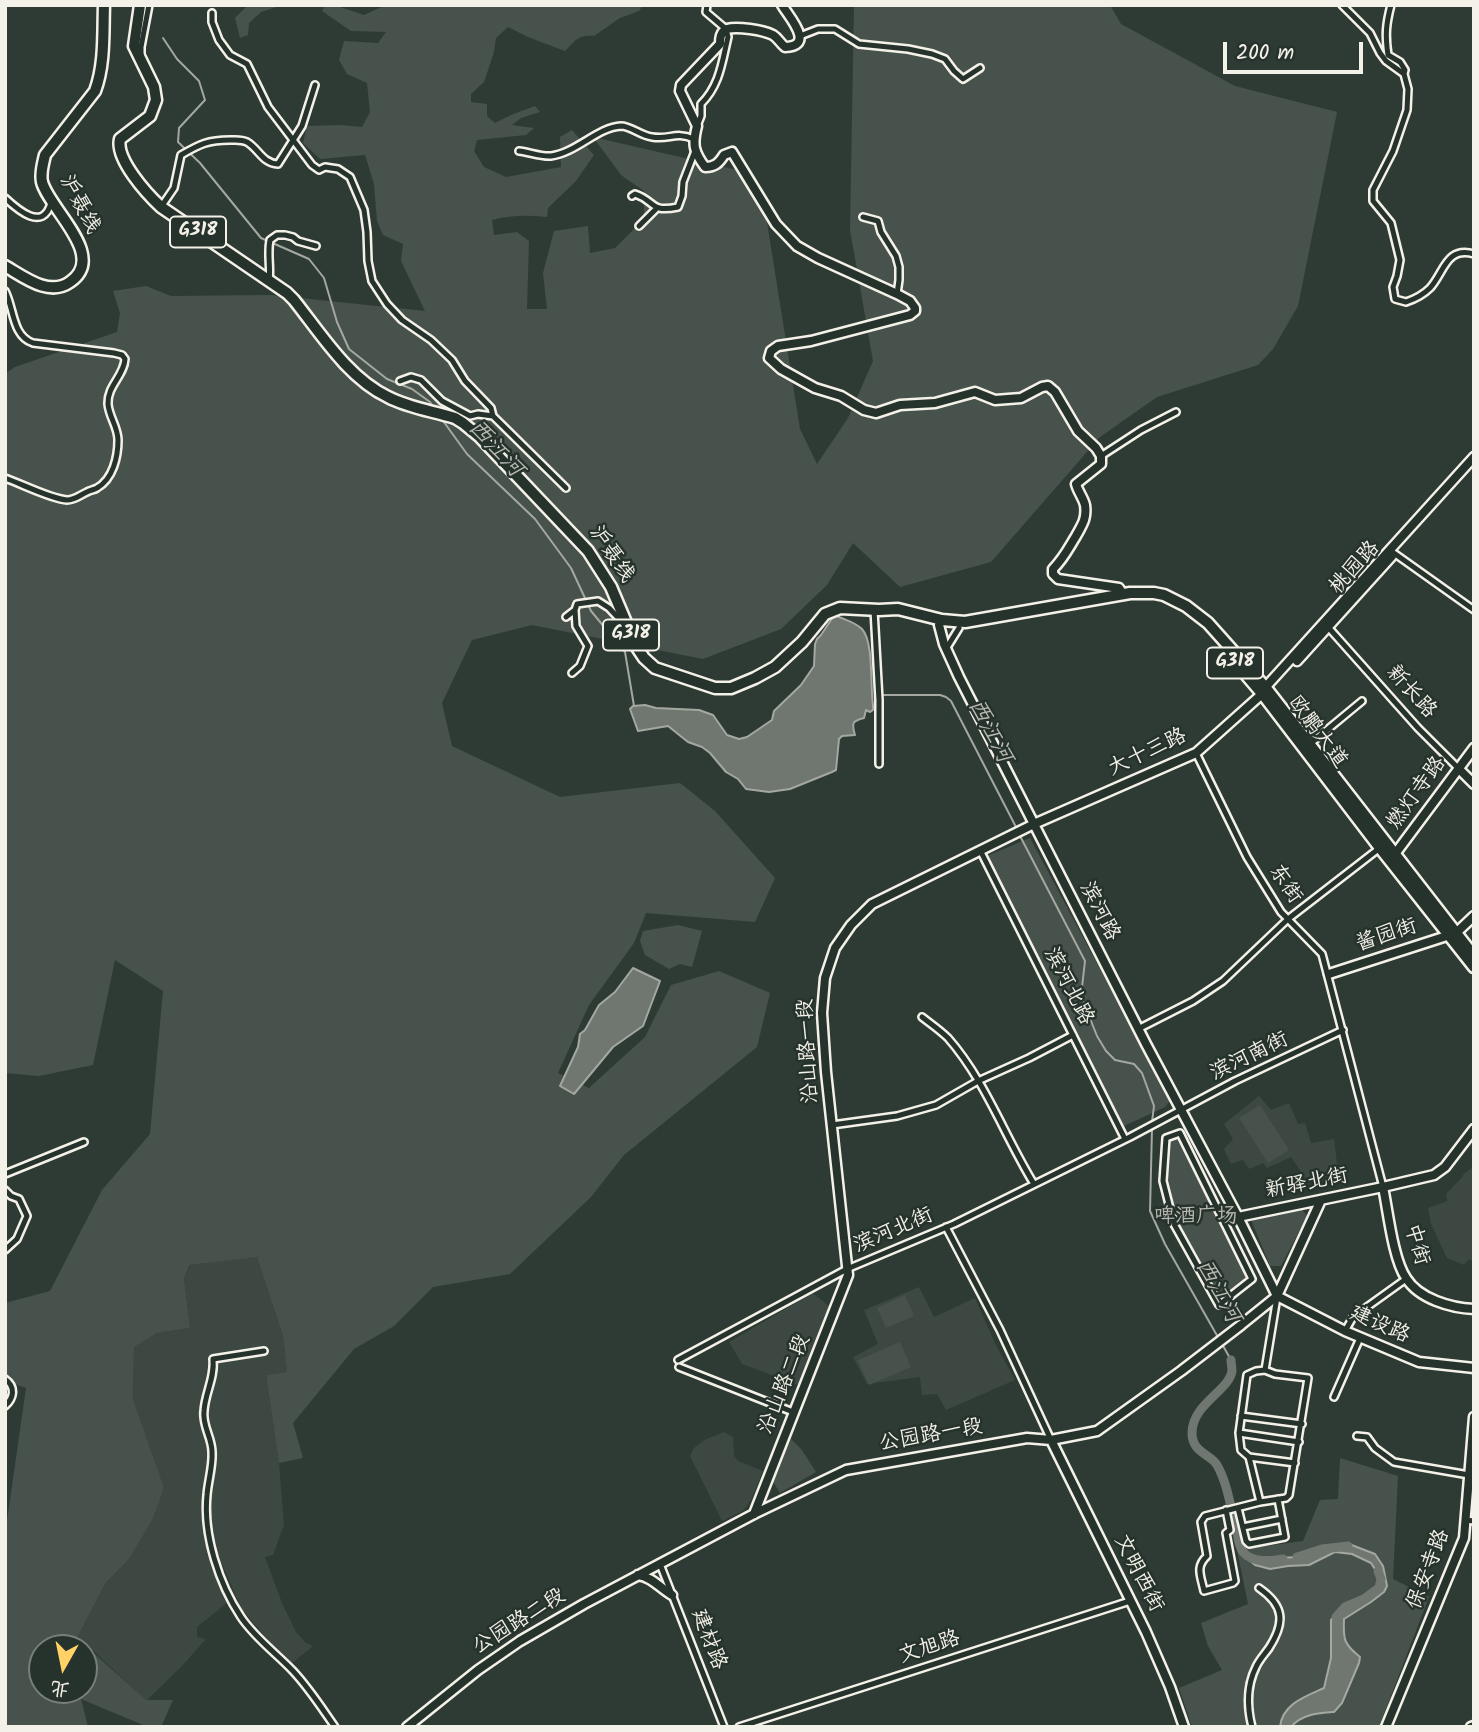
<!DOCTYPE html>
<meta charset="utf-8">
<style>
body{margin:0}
#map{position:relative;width:1479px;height:1732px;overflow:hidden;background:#2e3b34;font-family:Kalam,"LXGW WenKai TC",sans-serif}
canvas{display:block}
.frame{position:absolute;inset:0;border:7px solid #f4f1e8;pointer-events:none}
.north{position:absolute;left:28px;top:1634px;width:70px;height:70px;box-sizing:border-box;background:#26332d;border:2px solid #787f78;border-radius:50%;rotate:189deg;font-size:19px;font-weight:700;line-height:28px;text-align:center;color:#f4f1e8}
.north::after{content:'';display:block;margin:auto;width:24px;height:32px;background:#ffd166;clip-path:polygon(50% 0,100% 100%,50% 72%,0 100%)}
.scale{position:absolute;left:1223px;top:42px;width:140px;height:32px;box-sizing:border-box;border:4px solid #f4f1e8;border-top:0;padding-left:9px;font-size:21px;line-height:24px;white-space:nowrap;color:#f4f1e8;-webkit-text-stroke:5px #26332d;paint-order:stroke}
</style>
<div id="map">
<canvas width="1479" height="1732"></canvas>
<div class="frame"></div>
<div class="north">北</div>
<div class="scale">200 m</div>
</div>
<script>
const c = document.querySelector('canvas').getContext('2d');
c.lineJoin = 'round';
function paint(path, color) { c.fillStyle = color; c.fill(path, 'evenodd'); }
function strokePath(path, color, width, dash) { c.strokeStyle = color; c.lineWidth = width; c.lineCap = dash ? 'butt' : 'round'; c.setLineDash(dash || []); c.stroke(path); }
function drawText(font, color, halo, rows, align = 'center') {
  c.font = font + ' Kalam,"LXGW WenKai TC",sans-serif'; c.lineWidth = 5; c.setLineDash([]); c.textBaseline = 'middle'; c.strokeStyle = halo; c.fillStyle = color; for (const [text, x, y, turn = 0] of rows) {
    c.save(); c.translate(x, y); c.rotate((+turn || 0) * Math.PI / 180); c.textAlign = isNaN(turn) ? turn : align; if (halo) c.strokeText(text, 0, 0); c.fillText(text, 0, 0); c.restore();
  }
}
const built = new Path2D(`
 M1259 1096 1271 1110 1289 1103 1298 1124 1305 1123 1311 1143 1334 1139 1339 1180 1307 1181 1291 1157 1267 1168 1263 1163 1249 1169 1243 1160 1231 1164 1224 1149 1233 1139 1224 1124Z
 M1474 1166V1262L1469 1259 1464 1265 1447 1258 1431 1224 1428 1208 1447 1201 1446 1194 1463 1176V1175Z
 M257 1256 283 1336 287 1372 266 1375 279 1463 284 1525 273 1555 265 1557 282 1603 296 1632 306 1643 313 1646 290 1665 242 1610 222 1564 216 1567 228 1602 197 1627V1637L206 1639 181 1667 146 1701 97 1654 77 1638 105 1584 129 1559 164 1489 133 1399 134 1346 157 1333 190 1328 184 1278 191 1265Z
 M919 1287 934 1317 975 1298 995 1343 1015 1380 946 1410 937 1394 922 1395 920 1377 867 1384 853 1357 878 1344 864 1310Z
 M813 1293 831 1308 801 1386 742 1364 729 1342Z
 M724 1432 733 1437 734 1456 738 1461 763 1471 751 1500 744 1510 722 1521 690 1456 694 1448 704 1440Z`);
const green = new Path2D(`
 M248 5H283L261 12 249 23 248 35 240 38 235 18Z
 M325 5H334L364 15 386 5H643L639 11 620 18 594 36C578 34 575 41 565 51L528 37 508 27 496 38 494 52 484 82 471 94V102L487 104V116L495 123 511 115 535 106 540 112 521 118 512 125 534 128 526 135 477 140 474 151 484 167 506 177 561 167 560 137 572 130 594 155 576 181 548 208 547 217C528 215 510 215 492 220L494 235 517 232 529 241 527 309H547L543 273 554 231 588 226 590 253 615 248 644 219V191L621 175 593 137 750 173 766 216 800 429 817 464 848 418 873 361 850 230 854 5H1110L1121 24 1235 86 1337 112 1298 306 1273 349 1258 365 1157 397 1100 437 991 562 900 587 853 543 827 585 781 629 703 659 532 625 472 640 442 703 452 746 560 797 680 783 715 811 775 878 755 922 646 913 634 943 589 1005 558 1073 589 1088 645 1037 671 985 719 971 770 993 757 1047 624 1155 591 1197 510 1274 433 1287 394 1326 354 1349 293 1423 303 1458 279 1463 266 1375 287 1372 283 1336 257 1257 190 1265 184 1278 190 1328 157 1333 134 1347 133 1399 164 1488 153 1518 129 1559 105 1584 77 1638 146 1700H173L161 1727H148L81 1699 88 1727H5V1535L26 1388 5 1381V1303L50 1291 102 1190 150 1134 163 991 115 960 93 1065 39 1076 5 1073V374L15 367 117 332 120 313 113 291 146 286 171 296 271 295 425 311 401 261 403 244 383 235 377 221 374 184 365 155 320 159 303 143 307 126 340 125 362 127 370 112 367 83 347 74 339 60 344 41 378 43 386 32 351 31 322 11ZM42 1648H84V1690H42Z
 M1030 838 1169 1098 1170 1101 1165 1107 1124 1126 987 856Z
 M678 925 702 931 692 967 680 964 669 969 645 955 640 941 643 931Z
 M1260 1105 1289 1150 1268 1163 1239 1118Z
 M1180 1133 1252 1279 1219 1305 1174 1224 1163 1181 1166 1138Z
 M1302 1209 1307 1216 1281 1266H1270L1252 1222 1255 1218Z
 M905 1295 914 1316 886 1328 877 1308Z
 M900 1342 911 1367 869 1385 858 1360Z
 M791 1439 802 1450 816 1472 780 1493 772 1480Z
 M1340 1458 1398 1476 1393 1579 1429 1597 1379 1727H1192L1179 1688 1222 1670 1208 1646 1201 1623 1248 1604 1237 1550 1303 1541 1320 1500 1338 1499Z`);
const water = new Path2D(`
 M837 616C845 620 855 622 862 629 874 642 870 686 873 705V710L870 712 866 710 864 718C853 721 851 722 855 735L842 736 839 739 836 770 832 772 790 789 769 792 746 789 738 779 726 772 710 753 702 747 688 742 668 726 638 731 630 709 633 706 645 705 656 708 699 710 713 715 727 735 739 739 747 737 772 720 774 711 801 685 814 666 815 644 817 639 821 635 833 617Z
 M633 968 660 981 643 1026 613 1047 574 1094 560 1086 578 1047 580 1034 585 1030 599 1005 615 992Z
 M1349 1544 1375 1554 1383 1566 1387 1586 1384 1592 1371 1602 1344 1619C1343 1640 1344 1644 1360 1657L1359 1663 1342 1703 1334 1712C1319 1713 1302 1714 1291 1727H1280C1282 1704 1306 1696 1324 1688L1331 1658V1620L1341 1609 1359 1603 1381 1583 1378 1574 1371 1563 1352 1554 1335 1552 1309 1565 1288 1566 1270 1569 1255 1565 1248 1559 1269 1563 1278 1558 1298 1557Z`);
const stream = new Path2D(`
 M163 38 177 59 199 81 205 100 179 128 178 142 200 163 261 238 309 259 324 278 337 322 349 349 387 379 412 389 430 402 434 408
 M441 418 467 454 535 519 571 568 591 611 625 652 634 706
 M882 695H940L946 697 951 701 1017 829
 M1019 834 1085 961 1081 996 1097 1036 1106 1051 1115 1060 1134 1064 1142 1073 1154 1106 1152 1122
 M1152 1128 1150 1211 1165 1244 1219 1339
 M1222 1344 1231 1360`);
const river = new Path2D(`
 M1231 1360C1231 1363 1232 1367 1232 1371 1229 1391 1192 1404 1192 1433 1192 1453 1211 1454 1217 1465 1228 1484 1231 1511 1237 1532 1238 1538 1239 1547 1243 1552 1252 1563 1270 1561 1283 1559
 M1297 1557 1322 1549 1348 1546
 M1336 1617 1345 1607 1364 1599 1379 1588 1381 1579 1378 1571`);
const street = new Path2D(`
 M1342 5 1370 33 1380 53 1386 61 1404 74
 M1391 5C1386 24 1385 35 1388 55L1400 62 1405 70 1404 74 1408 89 1407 110 1393 151 1373 190V201L1391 223 1400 260 1397 276 1393 287 1395 299 1406 302C1415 299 1423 295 1430 288 1444 273 1446 246 1474 254
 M212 13V22L219 40 230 55 247 64 268 107 312 165 319 170 325 167 338 169 350 177 364 210 367 232 368 261 372 281 387 304 402 320 431 340 452 360 465 381 491 408 493 416 478 414 470 416 442 401 421 380 411 377 400 381
 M800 36 818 29H835L859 44 908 49 932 54 945 59 954 71 963 79 980 68
 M141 55V47L149 5
 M697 126 701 116V104C720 85 722 62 728 37L726 29 706 12 707 5
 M519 151C529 152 541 157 551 156 576 153 598 127 621 126 631 126 641 136 652 137 670 140 675 131 694 139
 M632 196 635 194C656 201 649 213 678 207L682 196 683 182 695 151
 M5 198C18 210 43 232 51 203
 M161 207 174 188 181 155C200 144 208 140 230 140 235 140 241 139 247 142 259 149 262 163 278 164L302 126 315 85
 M863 217 878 221 881 232 896 256 899 267V280L897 294
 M639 226 656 209
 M269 281C271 267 267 254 270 240L277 235H285L293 237 298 241 316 246
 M5 291C14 308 12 336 33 343L114 353 122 355 125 359C124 376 107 386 108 404 109 417 118 427 118 440 118 457 113 479 97 488 94 490 90 490 87 492 80 495 75 500 67 500 51 499 22 484 5 478
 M493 416 566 488
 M1101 456 1141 430 1176 412
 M1391 551 1474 610
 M874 610 879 700V764
 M566 617 575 610 577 604 598 601 609 608 625 625
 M1328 627 1418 728 1459 769
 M946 649 959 628
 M572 673 580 666 588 646 576 626 575 610
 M1310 744 1362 701
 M1196 753 1247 857 1281 912 1322 954 1383 1187
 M980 850 1125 1139
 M922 1017C931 1024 940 1030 948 1038 985 1080 1005 1137 1034 1184
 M1138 1029 1193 1001 1223 981 1288 919 1381 847
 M832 1125 897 1116 936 1105 978 1081 1029 1058 1073 1035
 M1180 1133 1252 1279 1219 1305 1174 1224 1163 1181 1166 1138Z
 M5 1174 84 1142
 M5 1190 11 1196 19 1199 27 1216 17 1239 5 1250
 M946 1227 1000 1330 1051 1440
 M1345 1331 1353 1317 1406 1279
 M264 1351 213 1359C215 1378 205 1393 204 1411 202 1426 212 1437 212 1452 213 1466 208 1481 207 1495 203 1535 219 1584 241 1617 255 1638 276 1653 293 1671 309 1688 321 1707 335 1727
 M678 1360 847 1269 954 1224 1130 1137 1235 1081 1343 1030
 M679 1367 793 1412
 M1265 1370 1277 1297
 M5 1379C16 1387 14 1398 5 1406
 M1334 1397 1360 1338
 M1241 1416 1302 1424
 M1239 1433 1299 1442
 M1357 1436 1367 1437 1375 1448 1394 1462 1469 1475
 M1249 1457 1295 1463
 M1238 1508 1246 1541 1249 1544 1285 1537 1278 1499
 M1226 1510 1230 1530 1226 1533 1235 1581 1233 1583 1204 1591C1201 1576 1195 1567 1207 1556L1201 1522 1205 1516 1260 1502 1286 1498 1289 1495 1308 1378 1275 1374 1265 1370 1256 1371 1247 1375 1239 1433 1241 1450 1249 1457 1260 1502
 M1466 1520 1474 1521
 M1243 1527 1282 1519
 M660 1564 724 1727
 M739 1727 1130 1601
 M1252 1727C1247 1707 1247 1685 1256 1667 1259 1660 1264 1655 1269 1648 1285 1623 1285 1606 1259 1588`);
const secondary = new Path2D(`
 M782 5C789 17 816 46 785 47 780 43 778 38 773 35 763 30 737 26 727 29 720 32 720 39 720 44L681 85 680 91 697 126C692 145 694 152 705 167 715 167 719 163 724 155L732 152 776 224 797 246 818 258 897 294 910 301 915 308V311L910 315 811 341 778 346 771 351 769 358 781 369 815 388 841 396 864 410 876 413 900 405 935 403 975 392 995 400 1021 398 1042 387 1048 386 1055 392 1078 431 1096 448 1101 456V464L1076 484C1078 492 1083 497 1085 505 1087 519 1082 525 1076 536 1068 549 1064 558 1053 569V574L1058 579 1119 588 1123 594
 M942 620 939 625 944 644 959 677 1146 1044 1238 1217 1277 1296
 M1297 661 1392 556
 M1262 691 1474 457
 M1459 769 1474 784
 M1392 858 1474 748
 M1329 974 1456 933 1474 916
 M1383 1187C1388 1211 1393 1259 1406 1278 1419 1299 1451 1308 1474 1309
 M1238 1217 1383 1187 1434 1175 1445 1167 1474 1129
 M1277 1296 1345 1331 1419 1362 1474 1368
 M1051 1440 1146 1632 1170 1687 1184 1727
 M754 1514 848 1275 826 1072 822 1013 825 978 835 948 851 925 872 904 1034 824 1196 753 1262 694
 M638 1575C652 1577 660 1588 672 1595
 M407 1727 478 1670 520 1641 584 1604 754 1514 846 1470 1027 1438 1051 1440 1097 1431 1181 1371 1241 1325 1277 1296 1321 1200
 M1386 1727 1464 1538 1474 1417
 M1471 1727 1474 1726`);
const highway = new Path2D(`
 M140 5 134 46 154 87 156 100 150 116 120 139C115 159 147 194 161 207L287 293 294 300C321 334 348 378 388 397 409 408 433 411 455 418L463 423 480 437 588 551 611 587 636 646 644 658 655 668 715 688H731L755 678 775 667 802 642 825 614 840 608 879 610 898 609 942 620 965 622 1130 593H1154L1164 595 1186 606 1208 623 1266 688 1474 956
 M5 266C24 277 49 297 70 282 108 256 49 209 42 182 40 173 43 164 45 155L95 91C105 64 103 34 104 5
 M1247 676 1264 696 1380 848 1474 967`);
const shields = [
 [198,232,56],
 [631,635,56],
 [1235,663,56]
];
const shieldNames = [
 ["G318",198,232],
 ["G318",631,635],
 ["G318",1235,663]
];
const streetNames = [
 ["沪聂线",78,205,62],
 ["沪聂线",610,555,56],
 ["桃园路",1356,569,-48],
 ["新长路",1410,693,48],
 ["欧鹏大道",1316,733,53],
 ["大十三路",1148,754,-25],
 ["燃灯寺路",1418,794,-54],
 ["东街",1284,885,56],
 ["滨河路",1098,912,63],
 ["酱园街",1387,937,-18],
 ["滨河北路",1067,987,63],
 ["沿山路一段",810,1051,-93],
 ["滨河南街",1250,1058,-26],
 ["新驿北街",1307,1185,-11],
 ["滨河北街",894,1232,-23],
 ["中街",1415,1245,74],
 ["建设路",1379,1326,24],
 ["沿山路二段",786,1385,-68],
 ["公园路一段",931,1437,-10],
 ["保安寺路",1430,1570,-69],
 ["文明西街",1137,1574,63],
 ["公园路二段",520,1623,-32],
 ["建材路",707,1640,69],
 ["文旭路",930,1649,-18]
];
const parkNames = [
 ["啤酒广场",1196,1218]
];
const waterNames = [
 ["西江河",494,450,47],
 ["西江河",988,732,62],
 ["西江河",1216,1292,61]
];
paint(built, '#3c4841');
paint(green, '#48524c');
paint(water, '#6f7770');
strokePath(water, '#a4a8a0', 2);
strokePath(stream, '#a4a8a0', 2);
strokePath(river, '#6f7770', 9);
strokePath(street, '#f4f1e8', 10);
strokePath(secondary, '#f4f1e8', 13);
strokePath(highway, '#f4f1e8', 15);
strokePath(street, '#26332d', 5);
strokePath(secondary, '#26332d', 8);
strokePath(highway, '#26332d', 10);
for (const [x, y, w] of shields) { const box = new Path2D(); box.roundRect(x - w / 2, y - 15.5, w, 31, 5); c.fillStyle = '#26332d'; c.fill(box); strokePath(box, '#f4f1e8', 2); }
drawText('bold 19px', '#f4f1e8', null, shieldNames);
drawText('21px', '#f4f1e8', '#26332d', streetNames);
drawText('21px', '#b8b9b1', '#26332d', parkNames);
drawText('italic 23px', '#b8bab2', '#26332d', waterNames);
</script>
